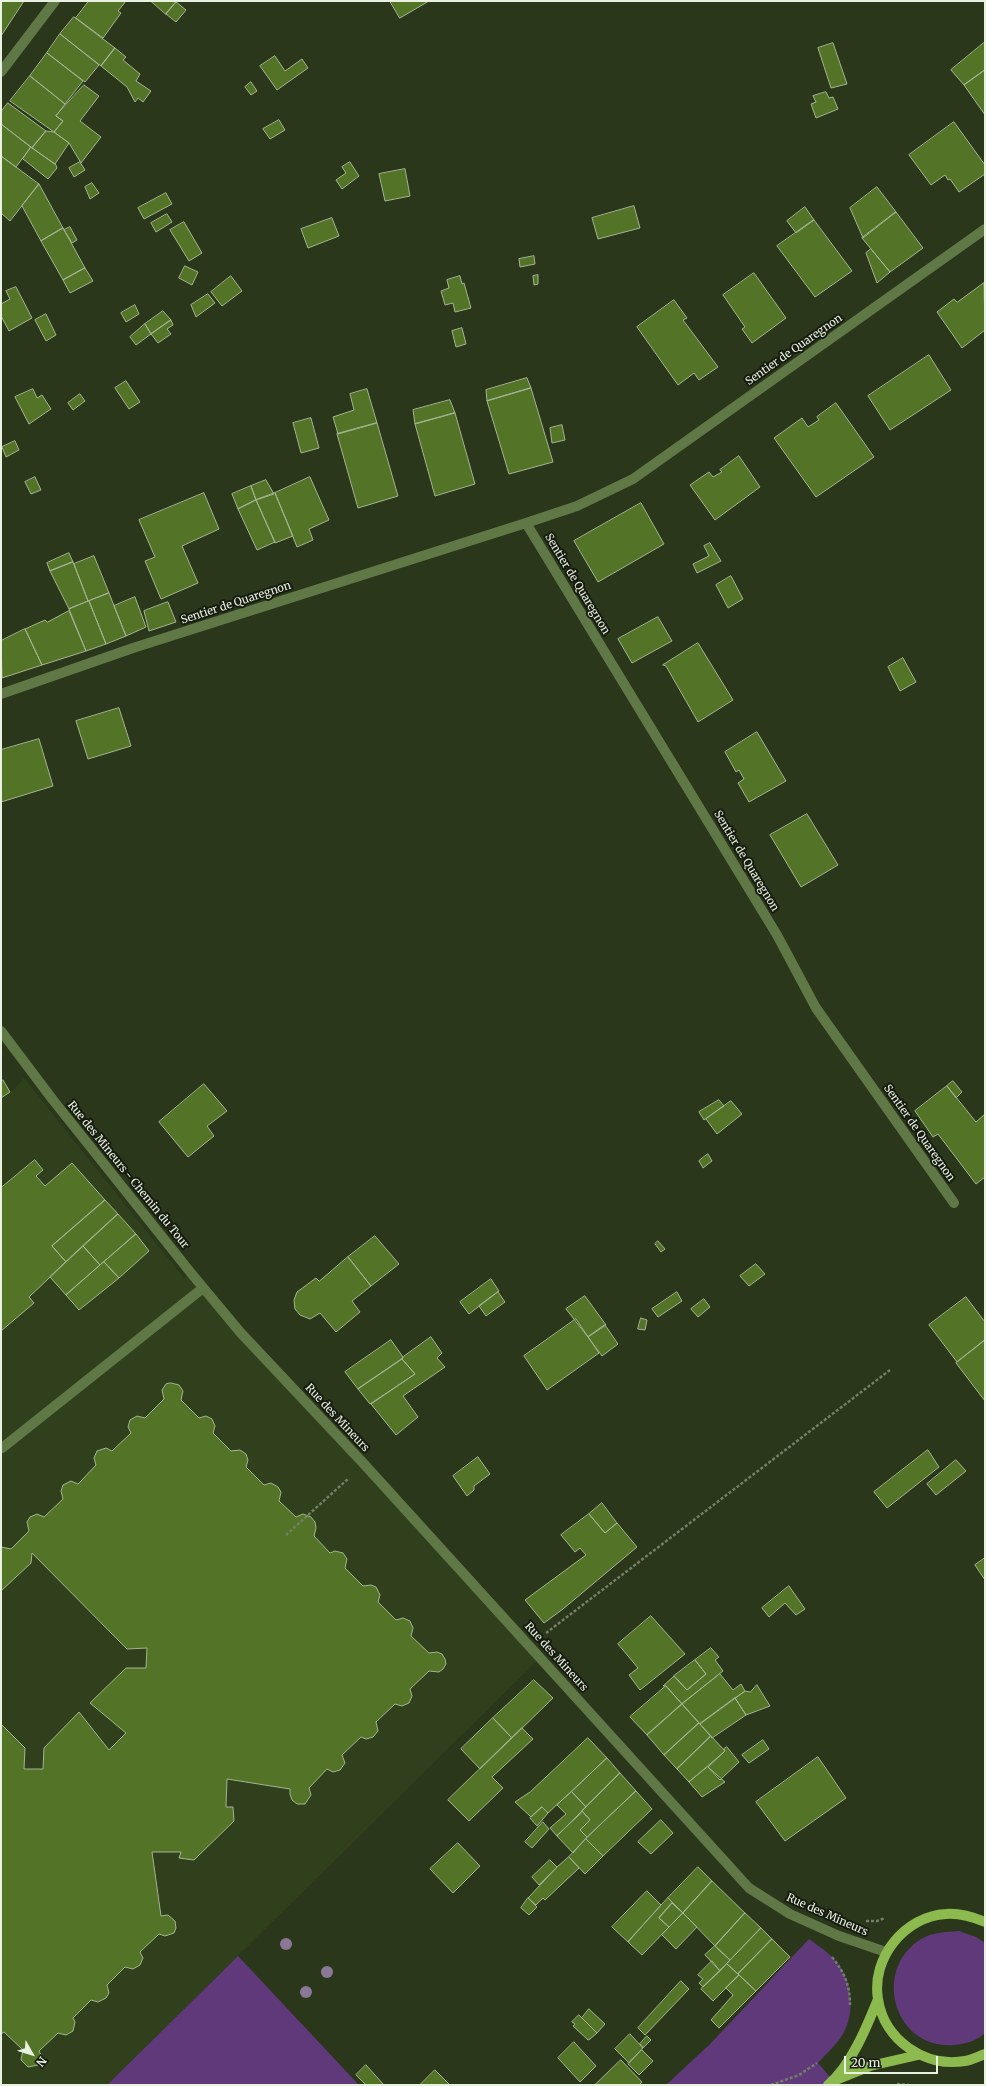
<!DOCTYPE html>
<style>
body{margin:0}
#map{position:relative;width:986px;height:2086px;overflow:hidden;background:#2a371b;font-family:Merriweather,serif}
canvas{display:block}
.frame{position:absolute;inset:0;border:2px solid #e9f2e0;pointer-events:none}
.north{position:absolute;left:12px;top:2034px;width:40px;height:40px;-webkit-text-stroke:3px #161c10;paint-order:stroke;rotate:129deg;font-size:11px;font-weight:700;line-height:16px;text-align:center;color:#e9f2e0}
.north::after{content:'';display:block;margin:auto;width:14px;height:18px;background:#e9f2e0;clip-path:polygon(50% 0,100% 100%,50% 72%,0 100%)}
.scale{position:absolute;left:844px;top:2056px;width:94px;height:18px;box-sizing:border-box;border:2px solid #e9f2e0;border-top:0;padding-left:5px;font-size:12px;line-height:14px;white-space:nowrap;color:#e9f2e0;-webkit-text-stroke:3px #161c10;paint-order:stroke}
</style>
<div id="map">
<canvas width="986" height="2086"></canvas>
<div class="frame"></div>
<div class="north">N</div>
<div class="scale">20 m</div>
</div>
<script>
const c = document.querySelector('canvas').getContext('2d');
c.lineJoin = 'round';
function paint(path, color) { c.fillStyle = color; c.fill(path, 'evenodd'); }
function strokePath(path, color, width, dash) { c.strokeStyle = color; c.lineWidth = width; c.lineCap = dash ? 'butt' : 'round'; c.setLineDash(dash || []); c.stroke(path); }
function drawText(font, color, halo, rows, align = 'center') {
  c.font = font + ' Merriweather,serif'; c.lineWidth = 4; c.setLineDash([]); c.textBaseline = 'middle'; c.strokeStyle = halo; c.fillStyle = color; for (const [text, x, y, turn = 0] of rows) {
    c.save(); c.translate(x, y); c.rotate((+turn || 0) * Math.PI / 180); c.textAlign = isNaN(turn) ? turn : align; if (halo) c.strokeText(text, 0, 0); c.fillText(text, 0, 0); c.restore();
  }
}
const built = new Path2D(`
 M24 1078 184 1278 191 1273 540 1658 107 2085H1V1099L14 1089Z`);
const green = new Path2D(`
 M959 1931 976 1937 985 1943V2033C977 2041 965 2044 954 2045 893 2050 871 1967 923 1938 934 1932 947 1932 959 1931Z
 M809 1939C821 1948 835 1956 842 1970 854 1991 854 2021 839 2040 833 2048 825 2055 818 2063L837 2085H666L710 2044Z
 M238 1956 359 2085H107Z`);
const building = new Path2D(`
 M1 1H24L1 36Z
 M89 1H126L118 11 121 13 103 38 76 18Z
 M151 1H175L176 2 166 14Z
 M390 1H429L400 18Z
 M176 2 186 10 176 22 166 14Z
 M74 17 115 48 101 66 60 34Z
 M60 34 99 65 85 82 47 53Z
 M985 42V70L964 85 951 70Z
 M833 43 847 84 831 88 818 48Z
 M115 48 126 57 123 60 140 74 136 81 151 91 143 102 138 98 135 102 127 87 101 66Z
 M47 53 83 81 65 104 30 76Z
 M275 56 285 71 302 59 308 68 277 90 260 66Z
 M985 70V115L964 85Z
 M30 76 65 104 56 116 63 121 54 132 10 101Z
 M251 82 257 91 251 95 245 87Z
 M84 85 99 96 80 121 101 137 81 163 69 143 54 132 63 121 56 116Z
 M826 92 829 98 833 97 838 109 816 118 811 104 816 102 813 96Z
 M8 103 46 131 32 148 1 124V112Z
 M279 120 285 130 270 139 263 129Z
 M954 122 985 165V174L959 192 950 179 948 180 945 175 931 185 909 155Z
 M1 124 31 147 16 167 1 156Z
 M46 131 54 132 69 143 55 164 32 148Z
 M31 147 56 165 57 168 48 179 23 159Z
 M1 156 39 184 10 221 1 213Z
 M80 162 85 170 74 177 69 168Z
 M350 162 359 176 342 189 336 180 346 173 342 167Z
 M405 169 410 196 385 201 379 174Z
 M92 183 99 193 90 199 85 187Z
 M39 184 63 228 41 241 22 206Z
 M877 187 896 212 863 238 850 208Z
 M166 193 172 204 144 219 138 208Z
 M634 206 640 228 598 239 592 218Z
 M805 207 814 220 796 233 787 221Z
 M896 212 923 248 890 272 862 238Z
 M167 214 172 222 156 232 151 223Z
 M332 218 339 236 308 248 301 229Z
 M814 220 852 271 815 297 777 246Z
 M184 222 202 253 189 261 170 230Z
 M70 227 77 240 72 243 64 230Z
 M63 228 85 268 63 280 41 241Z
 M871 249 890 272 877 283 866 253Z
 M534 256 535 264 520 267 519 259Z
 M185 266 198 272 192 285 179 278Z
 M85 268 93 281 70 293 63 280Z
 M754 273 786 318 752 343 742 329 745 327 723 295Z
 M538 275V284L534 285 533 276Z
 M231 276 242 291 222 306 211 292Z
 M460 276 462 284 464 283 471 308 455 312 453 303 445 305 441 291 449 288 447 280Z
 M984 283 985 330 962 348 937 312 954 299 957 302Z
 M16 287 32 318 9 331 1 316V304L10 299 6 291Z
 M208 294 215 303 196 317 191 305Z
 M674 300 687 318 683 320 718 367 699 380 694 373 678 385 637 327Z
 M135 305 139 314 126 322 121 313Z
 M163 311 171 320 151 334 145 324Z
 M46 314 56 335 46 341 35 320Z
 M171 320 173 325 167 329 171 334 158 343 151 334Z
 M145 324 151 334 136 345 130 337Z
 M462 328 466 344 456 347 452 331Z
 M929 355 951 390 890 430 868 396Z
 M527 378 531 388 487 401 486 390Z
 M126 381 140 402 129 409 115 388Z
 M531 388 553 462 509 474 487 401Z
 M33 389 37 398 42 395 51 409 29 424 15 397Z
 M367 389 377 423 338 434 333 417 354 410 350 394Z
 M80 394 85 401 73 410 68 403Z
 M450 400 455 413 415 424 413 410Z
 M836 403 874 457 816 497 774 438 802 418 808 427 819 420 817 417Z
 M455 413 475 484 435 496 415 424Z
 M311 418 319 448 301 453 293 423Z
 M377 423 398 496 358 508 337 434Z
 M562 425 565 440 552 443 550 428Z
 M15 441 19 450 6 457 2 447Z
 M739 456 760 487 715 520 690 485 709 472 713 477 722 472 720 470Z
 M35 477 41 490 31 494 25 482Z
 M310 477 329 520 309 529 313 540 297 547 275 493Z
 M266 480 274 494 256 500 251 486Z
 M251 486 256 500 238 509 232 494Z
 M204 493 219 529 182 546 198 583 161 599 145 561 155 557 139 520Z
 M275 493 293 536 275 543 256 500Z
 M256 500 275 542 257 550 238 509Z
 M641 503 664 544 598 582 574 541Z
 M710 543 721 561 697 573 693 564 709 556 704 546Z
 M69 553 73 562 50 571 47 563Z
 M94 556 109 593 88 601 74 564Z
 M73 562 88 601 69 609 50 571Z
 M731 576 743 599 728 608 716 585Z
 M109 593 126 636 106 644 89 601Z
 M135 597 146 627 126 636 114 606Z
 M89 601 106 644 86 651 69 609Z
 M168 602 176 622 149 631 144 611Z
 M69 611 86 651 42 665 25 629 45 620 47 622Z
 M658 617 672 641 632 663 618 639Z
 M25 629 42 665 2 678 1 641Z
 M698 643 733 700 698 722 666 666 663 665Z
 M903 658 916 682 900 691 888 667Z
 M119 708 131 746 88 759 76 721Z
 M757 732 786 781 749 802 738 783 744 779 739 770 736 772 725 752Z
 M39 739 53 786 1 802V750Z
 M807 814 838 865 801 887 770 835Z
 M3 1080 10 1092 1 1098V1082Z
 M953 1081 962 1092 956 1098 947 1086Z
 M204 1084 227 1111 207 1126 214 1136 188 1157 159 1122Z
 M947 1086 976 1122 985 1114V1177L976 1184 938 1134 933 1137 915 1111Z
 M719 1100 724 1106 704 1120 699 1112Z
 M731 1101 742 1114 717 1134 706 1119Z
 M708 1154 712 1161 703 1168 699 1161Z
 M35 1160 43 1170 36 1176 45 1186 72 1163 105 1200 52 1246 66 1262 29 1297 34 1303 1 1331V1188Z
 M105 1200 118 1214 66 1262 52 1246Z
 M118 1214 136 1234 100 1265 83 1246Z
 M136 1234 149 1251 119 1278 104 1262Z
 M375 1236 399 1264 371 1286 348 1257Z
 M658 1241 665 1249 661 1252 655 1244Z
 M83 1246 100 1265 66 1295 50 1277Z
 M348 1257 371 1286 352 1301 360 1312 336 1332 320 1313 310 1319 300 1315 295 1309 294 1300 297 1292 316 1278 319 1281Z
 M104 1262 119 1278 79 1310 66 1295Z
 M756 1264 765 1274 749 1286 740 1276Z
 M491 1279 499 1291 469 1314 460 1302Z
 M498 1292 505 1302 486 1316 479 1306Z
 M677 1292 682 1301 658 1317 652 1309Z
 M585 1296 606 1325 588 1337 566 1309Z
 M966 1297 985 1322V1340L957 1362 929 1325Z
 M704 1299 710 1307 698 1317 691 1309Z
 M641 1318 647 1320 645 1330 638 1329Z
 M576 1319 599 1353 547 1390 524 1356Z
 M605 1325 618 1344 602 1356 588 1337Z
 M431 1337 442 1353 437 1358 445 1367 403 1396 418 1417 396 1435 371 1404 415 1374 402 1359 403 1357Z
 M391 1340 403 1357 402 1359 358 1389 345 1372Z
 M985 1340V1401L956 1363Z
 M402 1359 415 1374 370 1404 358 1389Z
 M171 1383 179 1385 183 1391 181 1400 199 1418 206 1416 212 1419 215 1426 213 1433 231 1451 240 1450 246 1454 248 1460 246 1467 264 1485 271 1483 278 1487 281 1492 279 1501 296 1517 303 1514 311 1517 315 1522 316 1528 314 1536 330 1553 335 1551 343 1553 347 1559 345 1568 363 1586 371 1585 376 1587 380 1595 378 1602 396 1620 403 1618 410 1621 413 1628 411 1636 429 1653 437 1652 442 1654 445 1659 446 1664 443 1669 439 1672 429 1671 410 1689 412 1696 409 1703 402 1706 395 1704 376 1722 378 1731 373 1737 366 1739 361 1737 342 1755 345 1763 340 1770 333 1772 327 1769 309 1788 311 1795 305 1804H297L292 1800 290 1794V1789L227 1779 226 1807H233L234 1821 194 1860 179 1858 181 1852H152L161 1916 168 1915 175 1921 176 1928 174 1933 165 1936 159 1934 140 1952 143 1958 140 1965 133 1969 125 1967 107 1985 109 1993 106 1998 98 2002 91 2000 73 2018 75 2022 73 2031 66 2035 58 2033 39 2051 42 2057 38 2065 28 2067 21 2060 23 2050 4 2032 1 2034V1724L25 1748 24 1769H43L44 1748 79 1712 109 1750 126 1733 90 1703 126 1668H146L147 1648 127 1649 32 1553 31 1563 1 1591V1547L11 1549 29 1531 27 1522 30 1517 37 1514 44 1517 63 1499 61 1491 63 1485 71 1481 78 1484 80 1482 96 1465 94 1458 97 1451 106 1448 112 1451 131 1433 128 1427 130 1420 137 1416 145 1418 164 1399 162 1390 166 1384Z
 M928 1450 939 1467 887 1508 874 1492Z
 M478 1457 490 1474 474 1486V1490L467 1496 453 1476Z
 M956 1460 966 1471 936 1495 927 1484Z
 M602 1503 617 1523 605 1533 589 1514Z
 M589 1514 605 1533 617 1523 637 1547 563 1609 544 1623 525 1600 586 1555 580 1548 575 1552 561 1535Z
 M985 1558V1580L975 1565Z
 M789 1586 805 1609 796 1615 785 1603 769 1617 762 1608Z
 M651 1616 685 1654 640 1690 629 1675 638 1668 618 1644Z
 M711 1648 719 1657 715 1660 723 1671 682 1704 666 1686H663L674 1676 687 1690 706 1674 695 1660Z
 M695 1660 706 1674 687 1690 674 1676Z
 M720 1674 733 1690 741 1684 745 1691 700 1724 682 1704Z
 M534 1680 553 1698 512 1738 493 1718Z
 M757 1685 770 1706 746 1715 735 1698 745 1691 750 1692Z
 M666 1686 682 1704 647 1735 630 1717Z
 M735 1698 746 1715 712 1738 700 1724Z
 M682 1704 699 1723 664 1755 647 1735Z
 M493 1718 512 1738 480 1769 461 1749Z
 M699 1723 711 1736 677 1769 664 1755Z
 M522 1728 533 1739 492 1777 503 1788 469 1821 448 1800Z
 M711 1736 725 1751 689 1782 677 1769Z
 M588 1738 607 1758 548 1813 542 1807 531 1817 515 1802 530 1792Z
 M763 1740 769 1749 749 1763 742 1755Z
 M727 1747 739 1762 720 1780 708 1767 725 1751 724 1749Z
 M818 1757 846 1798 785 1841 756 1802Z
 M607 1758 620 1773 586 1807 572 1792Z
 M708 1767 725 1782 702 1797 689 1782Z
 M620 1773 636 1791 587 1837 580 1830 590 1820 582 1811Z
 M636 1791 652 1809 603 1856 586 1839Z
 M572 1792 586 1807 557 1836 550 1828 566 1814 557 1805Z
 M542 1807 548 1813 537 1826 530 1818Z
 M583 1812 590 1820 580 1830 587 1837 573 1853 557 1836Z
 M661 1820 673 1833 651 1854 638 1842Z
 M543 1822 549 1829 532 1848 525 1842Z
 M586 1839 603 1856 585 1874 569 1857Z
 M458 1843 480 1866 453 1893 430 1869Z
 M569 1857 579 1868 545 1900 543 1898 536 1905 528 1898 557 1867Z
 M550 1860 557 1867 539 1885 532 1877Z
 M698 1867 712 1881 683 1913 668 1898Z
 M712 1881 745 1913 715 1946 683 1913Z
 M647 1891 661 1905 628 1942 612 1927Z
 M528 1898 537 1907 529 1915 521 1908Z
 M668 1898 683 1913 672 1903 659 1918 669 1927 642 1955 628 1942Z
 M672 1903 683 1913 669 1927 659 1918Z
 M683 1913 697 1927 676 1949 662 1935Z
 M745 1913 761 1928 730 1960 715 1946Z
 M761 1928 772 1939 738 1974 727 1964Z
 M772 1939 790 1957 756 1991 738 1974Z
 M715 1946 730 1960 720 1971 705 1955Z
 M712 1961 720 1971 703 1987 699 1983 703 1979 698 1975Z
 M727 1964 739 1975 713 2001 701 1989Z
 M739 1975 756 1991 719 2028 711 2020 733 1995 726 1988Z
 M681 1981 689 1989 645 2035 638 2028Z
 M589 2009 605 2024 597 2033 582 2018Z
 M579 2015 597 2033 590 2039 588 2040 573 2026 575 2024 572 2022Z
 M630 2034 643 2048 629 2063 615 2049Z
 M647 2036 651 2040 643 2048 640 2044Z
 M574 2042 596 2066 580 2082 558 2058Z
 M642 2050 653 2061 639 2075 628 2064Z
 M621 2060 642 2082 639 2085H595Z
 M366 2065 384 2085H366L356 2075Z
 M435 2070 450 2085H420Z`);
const path = new Path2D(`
 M286 1535 349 1478
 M546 1633 890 1370
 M866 1921H877L885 1918
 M832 1957C845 1973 850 1986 850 2005
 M897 2084 909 2085
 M771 2085 799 2075 817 2063`);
const lane = new Path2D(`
 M2 1448 203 1288`);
const street = new Path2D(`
 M1 72 55 1
 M526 523 577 506 633 479 985 229
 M1 694 133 648 526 523 777 935 816 1008 954 1203
 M1 1031 53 1100 191 1273 240 1332 364 1464 749 1888 790 1914 839 1936 886 1952`);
const primary = new Path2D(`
 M985 1922C973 1917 960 1913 946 1914 905 1916 871 1958 878 1999 884 2040 925 2068 965 2061 972 2060 979 2056 985 2054
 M833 2081 870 2066 918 2055
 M828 2085C851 2066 867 2026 878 1999`);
const trees = [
 [286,1944],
 [327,1972],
 [306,1992]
];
const streetNames = [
 ["Sentier de Quaregnon",794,350,-35],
 ["Sentier de Quaregnon",577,584,59],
 ["Sentier de Quaregnon",236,603,-18],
 ["Sentier de Quaregnon",746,861,59],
 ["Sentier de Quaregnon",919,1133,55],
 ["Rue des Mineurs - Chemin du Tour",128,1175,51],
 ["Rue des Mineurs",337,1418,47],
 ["Rue des Mineurs",556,1657,48],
 ["Rue des Mineurs",827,1915,24]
];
paint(built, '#30401d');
paint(green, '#5f3979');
paint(building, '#537426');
strokePath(building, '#a4b493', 1);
strokePath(path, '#747f67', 2.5, [3, 2]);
strokePath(lane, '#607746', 10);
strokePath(street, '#607746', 10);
strokePath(primary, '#8cba4f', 10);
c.fillStyle = '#8a7896';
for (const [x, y] of trees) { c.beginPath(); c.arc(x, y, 6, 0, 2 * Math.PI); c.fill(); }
drawText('11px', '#e9f2e0', '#161c10', streetNames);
</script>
